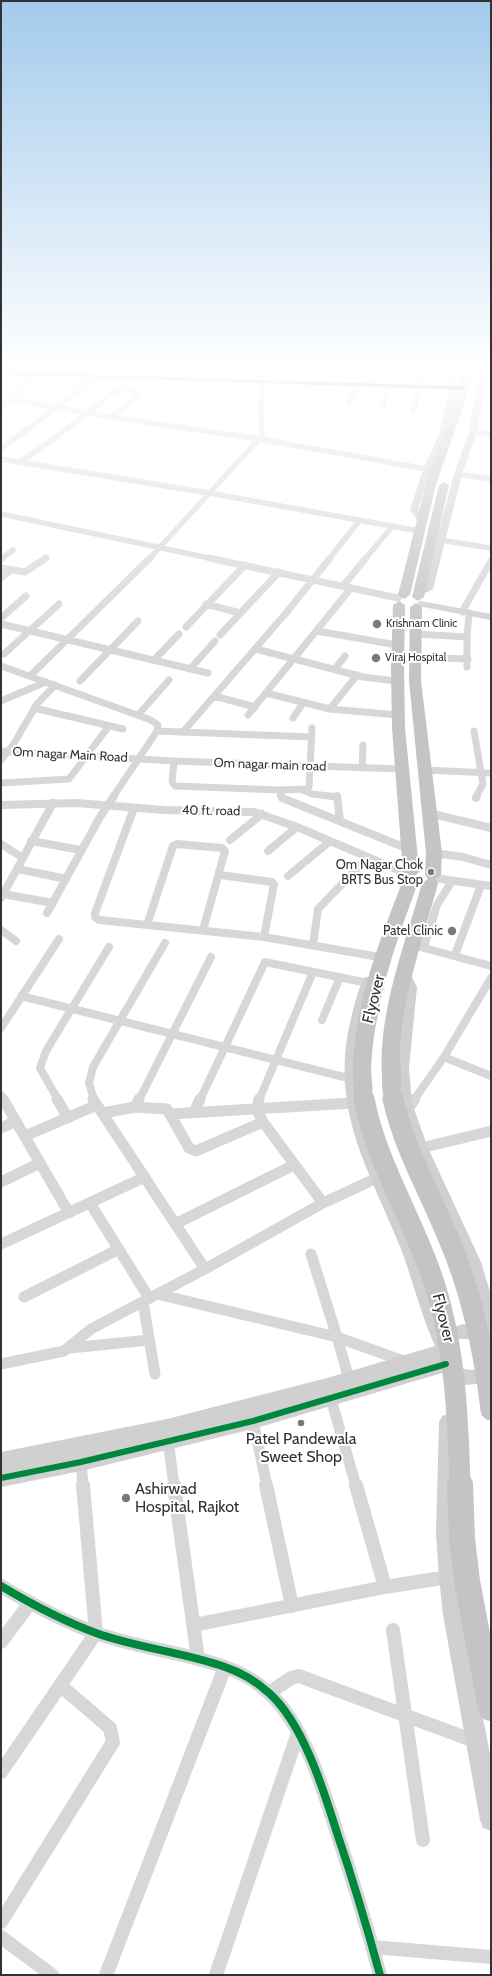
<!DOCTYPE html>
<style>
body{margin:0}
#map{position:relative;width:492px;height:1976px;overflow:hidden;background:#fff;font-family:Cabin,sans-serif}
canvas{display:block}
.frame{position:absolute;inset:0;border:2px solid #333;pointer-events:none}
</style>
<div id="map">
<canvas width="492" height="1976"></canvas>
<div class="frame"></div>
</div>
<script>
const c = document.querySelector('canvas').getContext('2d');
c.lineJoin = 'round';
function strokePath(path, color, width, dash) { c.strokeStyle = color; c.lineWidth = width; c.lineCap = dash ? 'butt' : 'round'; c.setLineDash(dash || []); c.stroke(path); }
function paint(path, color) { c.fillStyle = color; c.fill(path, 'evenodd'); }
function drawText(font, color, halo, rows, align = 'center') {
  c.font = font + ' Cabin,sans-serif'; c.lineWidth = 4; c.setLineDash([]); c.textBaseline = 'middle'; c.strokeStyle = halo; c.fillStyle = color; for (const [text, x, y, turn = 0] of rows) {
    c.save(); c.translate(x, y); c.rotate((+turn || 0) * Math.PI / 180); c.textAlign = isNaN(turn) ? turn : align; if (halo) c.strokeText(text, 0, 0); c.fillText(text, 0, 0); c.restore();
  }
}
const streetFar4 = new Path2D(`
 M261 371 262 439
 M420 371V384
 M372 382 373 371
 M9 399 111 417 259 439 427 469
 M349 403 357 384
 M382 406 390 385
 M1 409 33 374
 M413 411 420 387
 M111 417 141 394 118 388
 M473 432 491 435
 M1 449 99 376
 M1 459 209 493 419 531
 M20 462 52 440 142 371
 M458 474 491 479
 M1 514 214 559
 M434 539 491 548
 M1 559 13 550
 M45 559 46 558
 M149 559 259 439
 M329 559 359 521
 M365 559 391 528`);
const streetFar3 = new Path2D(`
 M209 558 398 598
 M1 559 2 558
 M1 568 25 572 46 558
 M1 578 11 570
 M343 586 366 558
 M206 604 240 613
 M462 612 491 561
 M1 618 26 596
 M1 624 208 673
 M186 627 245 565
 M317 631 397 645
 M417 634 467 637V667
 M220 635 279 572
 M467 637 469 613
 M256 649 363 677 396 681
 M4 654 59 604
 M415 657 468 659
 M154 660 179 634
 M1 666 151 720 158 725 157 731 113 797
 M190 669 215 641
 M335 669 345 656
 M30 676 150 558
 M80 681 138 621
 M266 693 330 709 398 715
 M214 696 255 707
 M1 701 46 682
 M34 708 123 729
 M330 709 357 675
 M138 715 169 680
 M248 715 351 588
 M293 718 303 703
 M157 731 311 737
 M474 731 483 784 476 797
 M183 732 286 613 330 558
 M1 751 174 761 401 769
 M1 760 13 745 37 704 55 685
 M174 761 172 782 175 786 279 790 306 789 309 787 312 728
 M362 768 363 745
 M424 770 491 773
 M1 783 69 779 109 726
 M279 790 282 797
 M303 790 312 794 337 797`);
const streetFar2 = new Path2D(`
 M281 796 282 798 411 850
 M337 796 340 821
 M476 798 477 796
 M1 805 77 803 163 810 254 812 297 827 410 875
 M134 808 95 913V917L99 920 264 937 385 958
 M429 813 491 828
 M230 840 262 814
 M31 841 81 850
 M1 844 23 858
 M268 851 297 827
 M434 853 463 857 491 865
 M18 869 66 879
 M220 875 272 882 274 884 264 937
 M288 876 329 842
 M434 878 491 886
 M3 894 53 903
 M1 898 53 803
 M47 913 100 817 114 796
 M147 925 173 846 177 844 222 848 225 851 203 930
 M1 930 16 941
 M313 945 318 909 367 858
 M413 945 491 966
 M424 947 437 905 452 881
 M455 955 481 885
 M21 996 352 1079
 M322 1020 340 977
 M1 1028 59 939
 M444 1057 491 1076
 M1 1095 4 1100
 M58 1100 40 1068 46 1051 109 947
 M94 1100 89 1083 93 1067 165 943
 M139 1100 211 957
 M200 1100 265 962 368 983
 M259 1100 313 972
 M414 1100 444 1057 491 978`);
const streetFar1 = new Path2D(`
 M3 1099 69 1213
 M57 1099 68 1118
 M93 1099 205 1269
 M259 1099 257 1110 263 1122 323 1203
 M135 1107 167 1109 189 1148 196 1151 263 1122
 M407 1110 415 1099
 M103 1113 135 1107 139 1099
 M194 1113 200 1099
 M171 1114 353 1103
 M1 1128 16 1121
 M25 1136 97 1105
 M421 1148 491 1131
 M1 1182 40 1163
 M90 1203 149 1298
 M175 1224 294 1165
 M1 1244 145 1177
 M311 1254 337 1337 406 1362
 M157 1294 337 1337 349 1379
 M24 1297 119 1249
 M143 1302 155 1374
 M70 1348 149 1340
 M1 1364 64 1351 91 1329 205 1269 323 1203 377 1178
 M331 1399 356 1486
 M253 1421 267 1486
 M168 1439 174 1486
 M81 1462 83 1486`);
const street = new Path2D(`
 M174 1485 198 1659
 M266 1485 292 1606
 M356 1485 385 1587
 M1 1586C31 1604 63 1621 96 1633 137 1648 183 1652 225 1667 240 1672 257 1682 269 1693 303 1723 324 1791 337 1833 353 1880 367 1927 380 1975
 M194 1625 385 1587 448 1577
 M393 1630 423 1840
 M1 1642 30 1603
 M269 1693 291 1678 299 1676 477 1742
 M1 1772 96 1633 83 1485
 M1 1922 113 1742 110 1728 61 1686
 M1 1937 52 1975
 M372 1947 491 1957
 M106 1975 225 1667
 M216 1975 298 1733`);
const secondary = new Path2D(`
 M1 371 447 385 449 371H456L454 386H463L467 388 463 390H454L456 395 446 437 431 469 418 510 425 519 421 521H418L410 510 423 469 438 437 448 395 447 390 1 375Z
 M478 371H484L485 389 477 432 462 474 433 589 422 595H416V591L424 587 454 474 469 432 477 389Z
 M421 601 491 614V620L418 606V602Z
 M405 971 410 973 417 987 409 1068 412 1103 428 1148 481 1262 491 1295 490 1343 484 1345 468 1339H458L450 1348 448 1357 452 1359C456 1367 467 1372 477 1369 482 1367 485 1363 491 1362V1379C476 1387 454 1388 442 1373L253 1429 81 1471 1 1487V1452L167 1419 327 1378 435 1346C421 1315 413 1281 401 1249 371 1173 333 1118 348 1032 352 1014 356 993 365 977H375L376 980C356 1039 352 1093 374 1152 385 1183 400 1212 413 1241 425 1270 433 1301 445 1330L463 1324 479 1328 482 1318 465 1262 414 1148 398 1103 395 1068 398 1030 404 993 405 987 399 976 400 973Z
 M448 1414 454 1416 457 1422 454 1534 457 1577 463 1615 491 1759V1831L483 1828 480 1820 443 1615 439 1577 436 1534 439 1422 442 1416Z`);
const highway = new Path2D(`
 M431 481 436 484 410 595 404 599 398 595 426 484Z
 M444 482 449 485 424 597 418 601 412 597 439 485Z
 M399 601 405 605 404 667 405 728 418 859 419 872 415 876 419 880C403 924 386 968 378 1014 374 1032 372 1050 371 1068 371 1079 375 1091 370 1101L363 1103 356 1101C353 1094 354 1085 353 1077 352 1009 379 942 403 880L407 876 403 872 392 728 391 667 393 605Z
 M416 603 422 607 421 681 442 853 441 875 435 879 438 883C424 937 403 993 400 1049 400 1061 403 1091 399 1100L392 1102 385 1100C382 1093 382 1084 382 1076 378 1011 405 945 422 883L428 879 425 875 426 853 409 681 410 607Z`);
const highwayBridgeFar3 = new Path2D(`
 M431 484 465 386V371`);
const highwayBridgeFar2 = new Path2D(`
 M392 1095 393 1100
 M363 1096 364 1100`);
const highwayBridgeFar1 = new Path2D(`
 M364 1099C376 1161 410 1214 431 1274 455 1342 458 1414 460 1486
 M393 1099C404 1148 429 1191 448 1237 472 1292 484 1350 491 1410`);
const highwayBridge = new Path2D(`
 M460 1485 462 1538 467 1581 491 1708`);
const cyclewayFar2 = new Path2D(`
 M1 373 463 388`);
const cyclewayFar1 = new Path2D(`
 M1 1478 81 1462 253 1421 446 1364`);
const cycleway = new Path2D(`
 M1 1586C31 1604 63 1621 96 1633 137 1648 183 1652 225 1667 240 1672 257 1682 269 1693 303 1723 324 1791 337 1833 353 1880 367 1927 380 1975`);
const markers = [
 [377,624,5,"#7a7a7a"],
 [376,658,5,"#7a7a7a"],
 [431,872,4,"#7a7a7a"],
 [452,931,5,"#7a7a7a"],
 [301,1423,4,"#7a7a7a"],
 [126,1498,5,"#7a7a7a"]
];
const farPoinames = [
 ["Krishnam Clinic",386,624],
 ["Viraj Hospital",385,658]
];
const streetNames = [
 ["Om nagar Main Road",70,755,3],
 ["Om nagar main road",270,765,2],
 ["40 ft. road",211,811,1]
];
const poiNames = [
 ["Om Nagar Chok",423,865],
 ["BRTS Bus Stop",423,880],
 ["Patel Clinic",443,931]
];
const nearStreetnames = [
 ["Flyover",374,999,-76],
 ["Flyover",443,1318,76]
];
const nearPoinames = [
 ["Patel Pandewala",301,1439],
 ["Sweet Shop",301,1457],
 ["Ashirwad",135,1489,"left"],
 ["Hospital, Rajkot",135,1507,"left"]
];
strokePath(streetFar4, '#d7d7d7', 5.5);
strokePath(streetFar3, '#d7d7d7', 7);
strokePath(streetFar2, '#d7d7d7', 8);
strokePath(streetFar1, '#d7d7d7', 11);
strokePath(street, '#d7d7d7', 14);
paint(secondary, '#d0d0d0');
paint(highway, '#c4c4c4');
strokePath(highwayBridgeFar3, '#c4c4c4', 10);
strokePath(highwayBridgeFar2, '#c4c4c4', 16);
strokePath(highwayBridgeFar1, '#c4c4c4', 21);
strokePath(highwayBridge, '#c4c4c4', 26);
strokePath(cyclewayFar2, '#00873e', 3);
strokePath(cyclewayFar1, '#00873e', 6);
strokePath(cycleway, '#00873e', 8);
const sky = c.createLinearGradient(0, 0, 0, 648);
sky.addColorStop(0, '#a3caec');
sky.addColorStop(0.57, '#fff');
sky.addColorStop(1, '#ffffff00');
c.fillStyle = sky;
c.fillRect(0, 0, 492, 648);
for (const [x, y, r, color] of markers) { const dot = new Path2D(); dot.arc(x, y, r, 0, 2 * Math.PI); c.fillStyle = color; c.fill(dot); strokePath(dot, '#fff', 1.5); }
drawText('11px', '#333', '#fff', farPoinames, 'left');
drawText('13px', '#333', '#fff', streetNames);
drawText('13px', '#333', '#fff', poiNames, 'right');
drawText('16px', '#333', '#fff', nearStreetnames);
drawText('16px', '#333', '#fff', nearPoinames);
</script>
